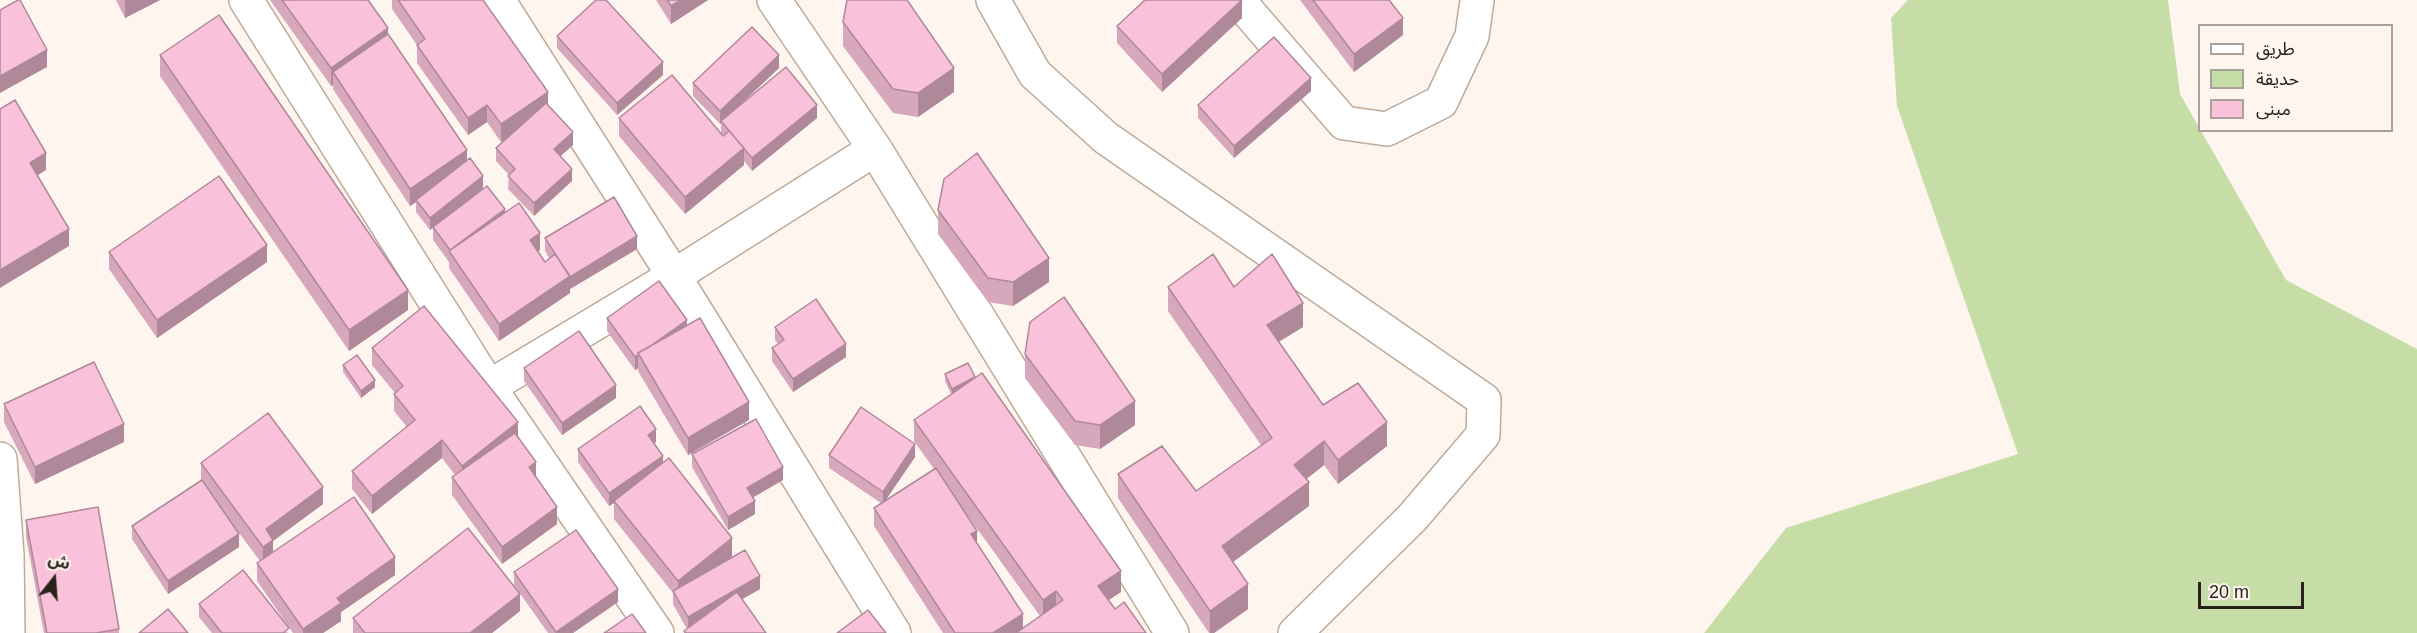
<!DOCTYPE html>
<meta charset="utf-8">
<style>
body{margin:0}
#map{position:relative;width:2417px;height:633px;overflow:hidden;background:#fef5ee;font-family:Arial,"Noto Sans Arabic",sans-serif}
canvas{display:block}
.legend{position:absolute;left:2198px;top:24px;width:195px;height:108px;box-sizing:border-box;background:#fef5ee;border:2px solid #a9a19a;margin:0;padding:8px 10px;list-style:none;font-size:18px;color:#29221b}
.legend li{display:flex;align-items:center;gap:12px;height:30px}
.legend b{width:30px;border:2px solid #a9a19a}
.north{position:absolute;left:24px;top:549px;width:60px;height:60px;-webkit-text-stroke:4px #fef5ee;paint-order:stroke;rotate:17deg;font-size:16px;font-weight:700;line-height:24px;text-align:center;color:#29221b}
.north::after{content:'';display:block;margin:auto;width:21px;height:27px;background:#29221b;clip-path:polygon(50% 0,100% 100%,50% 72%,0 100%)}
.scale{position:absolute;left:2198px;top:582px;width:106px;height:27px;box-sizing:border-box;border:3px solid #29221b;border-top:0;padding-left:8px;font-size:18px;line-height:21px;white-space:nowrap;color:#29221b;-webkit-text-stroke:4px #fef5ee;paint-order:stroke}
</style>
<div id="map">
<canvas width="2417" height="633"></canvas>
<ul class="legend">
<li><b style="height:8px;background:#fff"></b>طريق</li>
<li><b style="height:16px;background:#c7dda7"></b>حديقة</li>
<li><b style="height:16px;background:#fac2da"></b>مبنى</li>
</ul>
<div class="north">ش</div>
<div class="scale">20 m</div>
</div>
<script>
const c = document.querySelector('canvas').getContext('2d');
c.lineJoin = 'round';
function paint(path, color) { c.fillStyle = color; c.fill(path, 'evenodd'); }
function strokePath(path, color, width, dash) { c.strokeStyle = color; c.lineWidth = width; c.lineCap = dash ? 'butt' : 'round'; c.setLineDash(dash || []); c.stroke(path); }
const green = new Path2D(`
 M1908 0H2168L2180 94 2286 280 2417 349V633H1704L1786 528 2018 454 1897 106 1891 18Z`);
const minor = new Path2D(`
 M246 0 489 387 657 633
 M498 0 674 276 894 633
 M774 0 875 149 1172 633
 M993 0 1035 74 1106 138 1484 400 1483 435 1412 518 1295 633
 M1238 0 1344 123 1387 129 1441 102 1472 36 1477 1
 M489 387 674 276 875 149
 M0 459 7 555 8 633`);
const wall = new Path2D(`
 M116 0H160L125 18Z
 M270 0H368L388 34 467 160 483 189 540 250 538 252 545 262 549 258 545 251V238L637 249 570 289V293L499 341 449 268V262L433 240V228L430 230 416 212V202L410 206 333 89V85L331 86Z
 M392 0H483L573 145 560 156 572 181 534 216 508 189 509 175 496 161V148L510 136 501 142 487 122 468 135 417 63V45L392 9Z
 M656 0H708L671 24Z
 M1300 0H1389L1403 35 1354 72Z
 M1242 18 1162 92 1117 43V26Z
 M843 22 954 92 918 117 893 113 843 46Z
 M557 36 663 75 617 115 557 48Z
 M160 55 408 310 349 351 160 76Z
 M779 68 740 105 817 118 752 171 744 161V165L685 214 619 136V118L721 133V123L720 124 693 96V83Z
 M1311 91 1234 158 1198 118V105Z
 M938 210 1049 282 1013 306 988 302 938 234Z
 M109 252 267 262 157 338 109 269Z
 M1168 287 1303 327 1278 342 1323 405 1387 446 1338 484 1324 465 1306 479 1309 506 1233 562 1248 609 1214 633H1209L1118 498V474L1196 491 1261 445 1168 311Z
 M607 318 687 325 749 420 688 455 638 371V368L635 370 607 331Z
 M775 327 846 357 793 392 772 361V348L778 344 775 340Z
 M372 348 518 437 557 524 502 564 452 495V477L455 475 442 458 372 514 352 489V471L407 427 394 411V394L395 393 372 365Z
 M1025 354 1135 425 1100 449 1075 445 1025 378Z
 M343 365 375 387 361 398 343 372Z
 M524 368 616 398 562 435 524 381Z
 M945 374 975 377 1121 592 1108 600 1115 609 1146 633H943L874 526V508L881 503 829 468V455L915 457 885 501 934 469 914 441V420L951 394 945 381ZM968 516 1040 616 1023 628 977 544Z
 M4 404 124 442 35 484 4 422Z
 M656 442 654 443 663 463 732 556 724 562 760 589 742 599 766 633H684V631L687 629 673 604V593L614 519V503L609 506 578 462V449Z
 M692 454 783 480 753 497 755 514 728 530 692 467Z
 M201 463 323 504 273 541V552L395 575 341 612V621L323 633H293L257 581V563L260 561 222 510 239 547 168 594 132 539V526L201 481Z
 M26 520 119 629V633H44L26 537Z
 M514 572 618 602 573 633H548L514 585Z
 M199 604 289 633H212L199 617Z
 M520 611 492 633H353V618Z`);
const shadedWall = new Path2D(`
 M125 0H160L125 18Z
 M681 0H708L671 24V6Z
 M1242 0V18L1162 92V74Z
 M1403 18V35L1354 72V54Z
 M388 28V46L333 72V85L331 86V68Z
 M47 50V67L0 93V76Z
 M779 55V68L722 122 721 121V123L720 124V111Z
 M663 62V75L617 115V103Z
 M954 68V92L918 117V93Z
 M1311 78V91L1234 158V146Z
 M548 92V110L501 142V124Z
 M487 105V122L468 135V118Z
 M817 105V118L752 171V158Z
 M573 132V145L554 162V149Z
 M744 148V165L685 214V197Z
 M467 150V167L416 200V202L410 206V189Z
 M46 153V170L30 180V163Z
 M572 169V181L534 216V203Z
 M483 176V189L430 230V218Z
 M505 209V222L450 250Z
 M69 229V246L0 288V270Z
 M540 233V250L530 257V240Z
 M637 236V249L570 289V293L499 341V324L570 276Z
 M267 245V262L157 338V320Z
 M1049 258V282L1013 306V282Z
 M408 290V310L349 351V330Z
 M1303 303V327L1267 349V325Z
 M687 320V333L639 354Z
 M846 344V357L793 392V379Z
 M638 355V368L635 370V357Z
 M975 378 952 396V389Z
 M375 380V387L361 398V391Z
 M616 385V398L562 435V423Z
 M1135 401V425L1100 449V425Z
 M749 402V420L688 455V438Z
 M518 422V439L462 484V466Z
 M1387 422V446L1338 484V460Z
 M124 424V442L35 484V467Z
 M656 429V442L648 447V435Z
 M442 440V458L372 514V496Z
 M1324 441V465L1294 489V465Z
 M915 444V457L883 504V492Z
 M663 456V469L614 501V503L609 506V493Z
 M536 462V479L529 467Z
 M783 467V480L747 501V488Z
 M1309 482V506L1222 570V546Z
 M323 487V504L273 541V557L263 565V547L266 529Z
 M755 501V514L728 530V517Z
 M557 507V524L502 564V547Z
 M977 531V548L971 534Z
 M239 534V547L168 594V581Z
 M732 538V556L678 599V581Z
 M395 557V575L341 612V621L323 633H303V629L337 598Z
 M1121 571V592L1098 607V586Z
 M760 576V589L688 630V617Z
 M1248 584V609L1214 633H1210V611Z
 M618 589V602L573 633H556V632Z
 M1056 591V611L1043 621V600Z
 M520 594V611L492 633H470Z
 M1023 614V631L1020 633H993Z`);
const building = new Path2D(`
 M18 0H20L47 50 0 76V10Z
 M282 0H368L388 28 331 68Z
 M398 0H483L548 92 501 124 487 105 468 118 417 45 425 39Z
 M596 0H606L663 62 617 103 557 36Z
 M667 0H681L671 6Z
 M847 0H907L954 68 918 93 893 89 843 22Z
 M1145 0H1242L1162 74 1117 26Z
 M1313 0H1389L1403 18 1354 54Z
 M219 15 408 290 349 330 160 55Z
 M752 27 779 55 720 111 693 83Z
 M388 34 467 150 410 189 333 72Z
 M1274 37 1311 78 1234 146 1198 105Z
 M786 67 817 105 752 158 721 121Z
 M672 75 723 136 729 131 744 148 685 197 619 118Z
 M15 100 46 153 30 163 69 229 0 270V109Z
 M546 103 573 132 554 149 572 169 534 203 508 176 515 169 496 148Z
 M977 153 1049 258 1013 282 988 278 938 210 944 179Z
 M470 158 483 176 430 218 416 200Z
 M219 176 267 245 157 320 109 252Z
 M487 186 505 209 450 250 433 227Z
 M614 197 637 236 570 277 545 238Z
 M519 203 540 233 530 240 545 262 555 254 570 276 499 324 449 251Z
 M1213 254 1234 287 1272 254 1303 303 1267 325 1323 405 1358 383 1387 422 1338 460 1324 441 1294 465 1309 482 1222 546 1248 584 1210 611 1118 474 1162 446 1196 491 1272 438 1168 287Z
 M659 281 687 320 649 347 638 353 639 354 635 357 607 318Z
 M1064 297 1135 401 1100 425 1075 421 1025 354 1030 322Z
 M816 299 846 344 793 379 772 348 784 340 775 327Z
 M424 306 518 422 462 466 442 440 372 496 352 471 415 420 394 394 403 386 372 348Z
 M700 318 749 402 688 438 638 353Z
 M579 331 616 385 562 423 524 368Z
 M357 355 375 380 361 391 343 365Z
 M94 362 124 424 35 467 4 404Z
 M968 363 975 377 952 389 945 374Z
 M982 373 1121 571 1098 586 1115 609 1124 602 1146 633H1016L1063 600 1056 591 1043 600 914 420Z
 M640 406 656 429 648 435 663 456 609 493 578 449Z
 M861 407 915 444 883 492 829 455Z
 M268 413 323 487 266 529 273 540 263 547 201 463Z
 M756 419 783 467 747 488 755 501 728 517 692 454Z
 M515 433 536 462 529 467 557 507 502 547 452 477Z
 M669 458 732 538 678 581 614 501Z
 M936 468 977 531 971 534 1023 614 993 633H955L874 508Z
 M202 480 239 534 168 581 132 526Z
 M354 497 395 557 337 598 341 603 303 629 257 563Z
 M98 507 119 629 96 633H47L26 520Z
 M468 528 520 594 470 633H365L353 618Z
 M576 530 618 589 556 632 514 572Z
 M745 550 760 576 688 617 673 591Z
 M243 570 289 628 283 633H222L199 604Z
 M737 592 766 633H686L684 631Z
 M168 609 188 633H139Z
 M868 610 886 633H837Z
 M632 614 646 633H604Z`);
paint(green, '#c7dda7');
strokePath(minor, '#beaa98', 36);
strokePath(minor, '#fff', 33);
paint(wall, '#d7a7bb');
paint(shadedWall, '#af8899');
paint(building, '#fac2da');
strokePath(building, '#af8899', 1.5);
</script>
